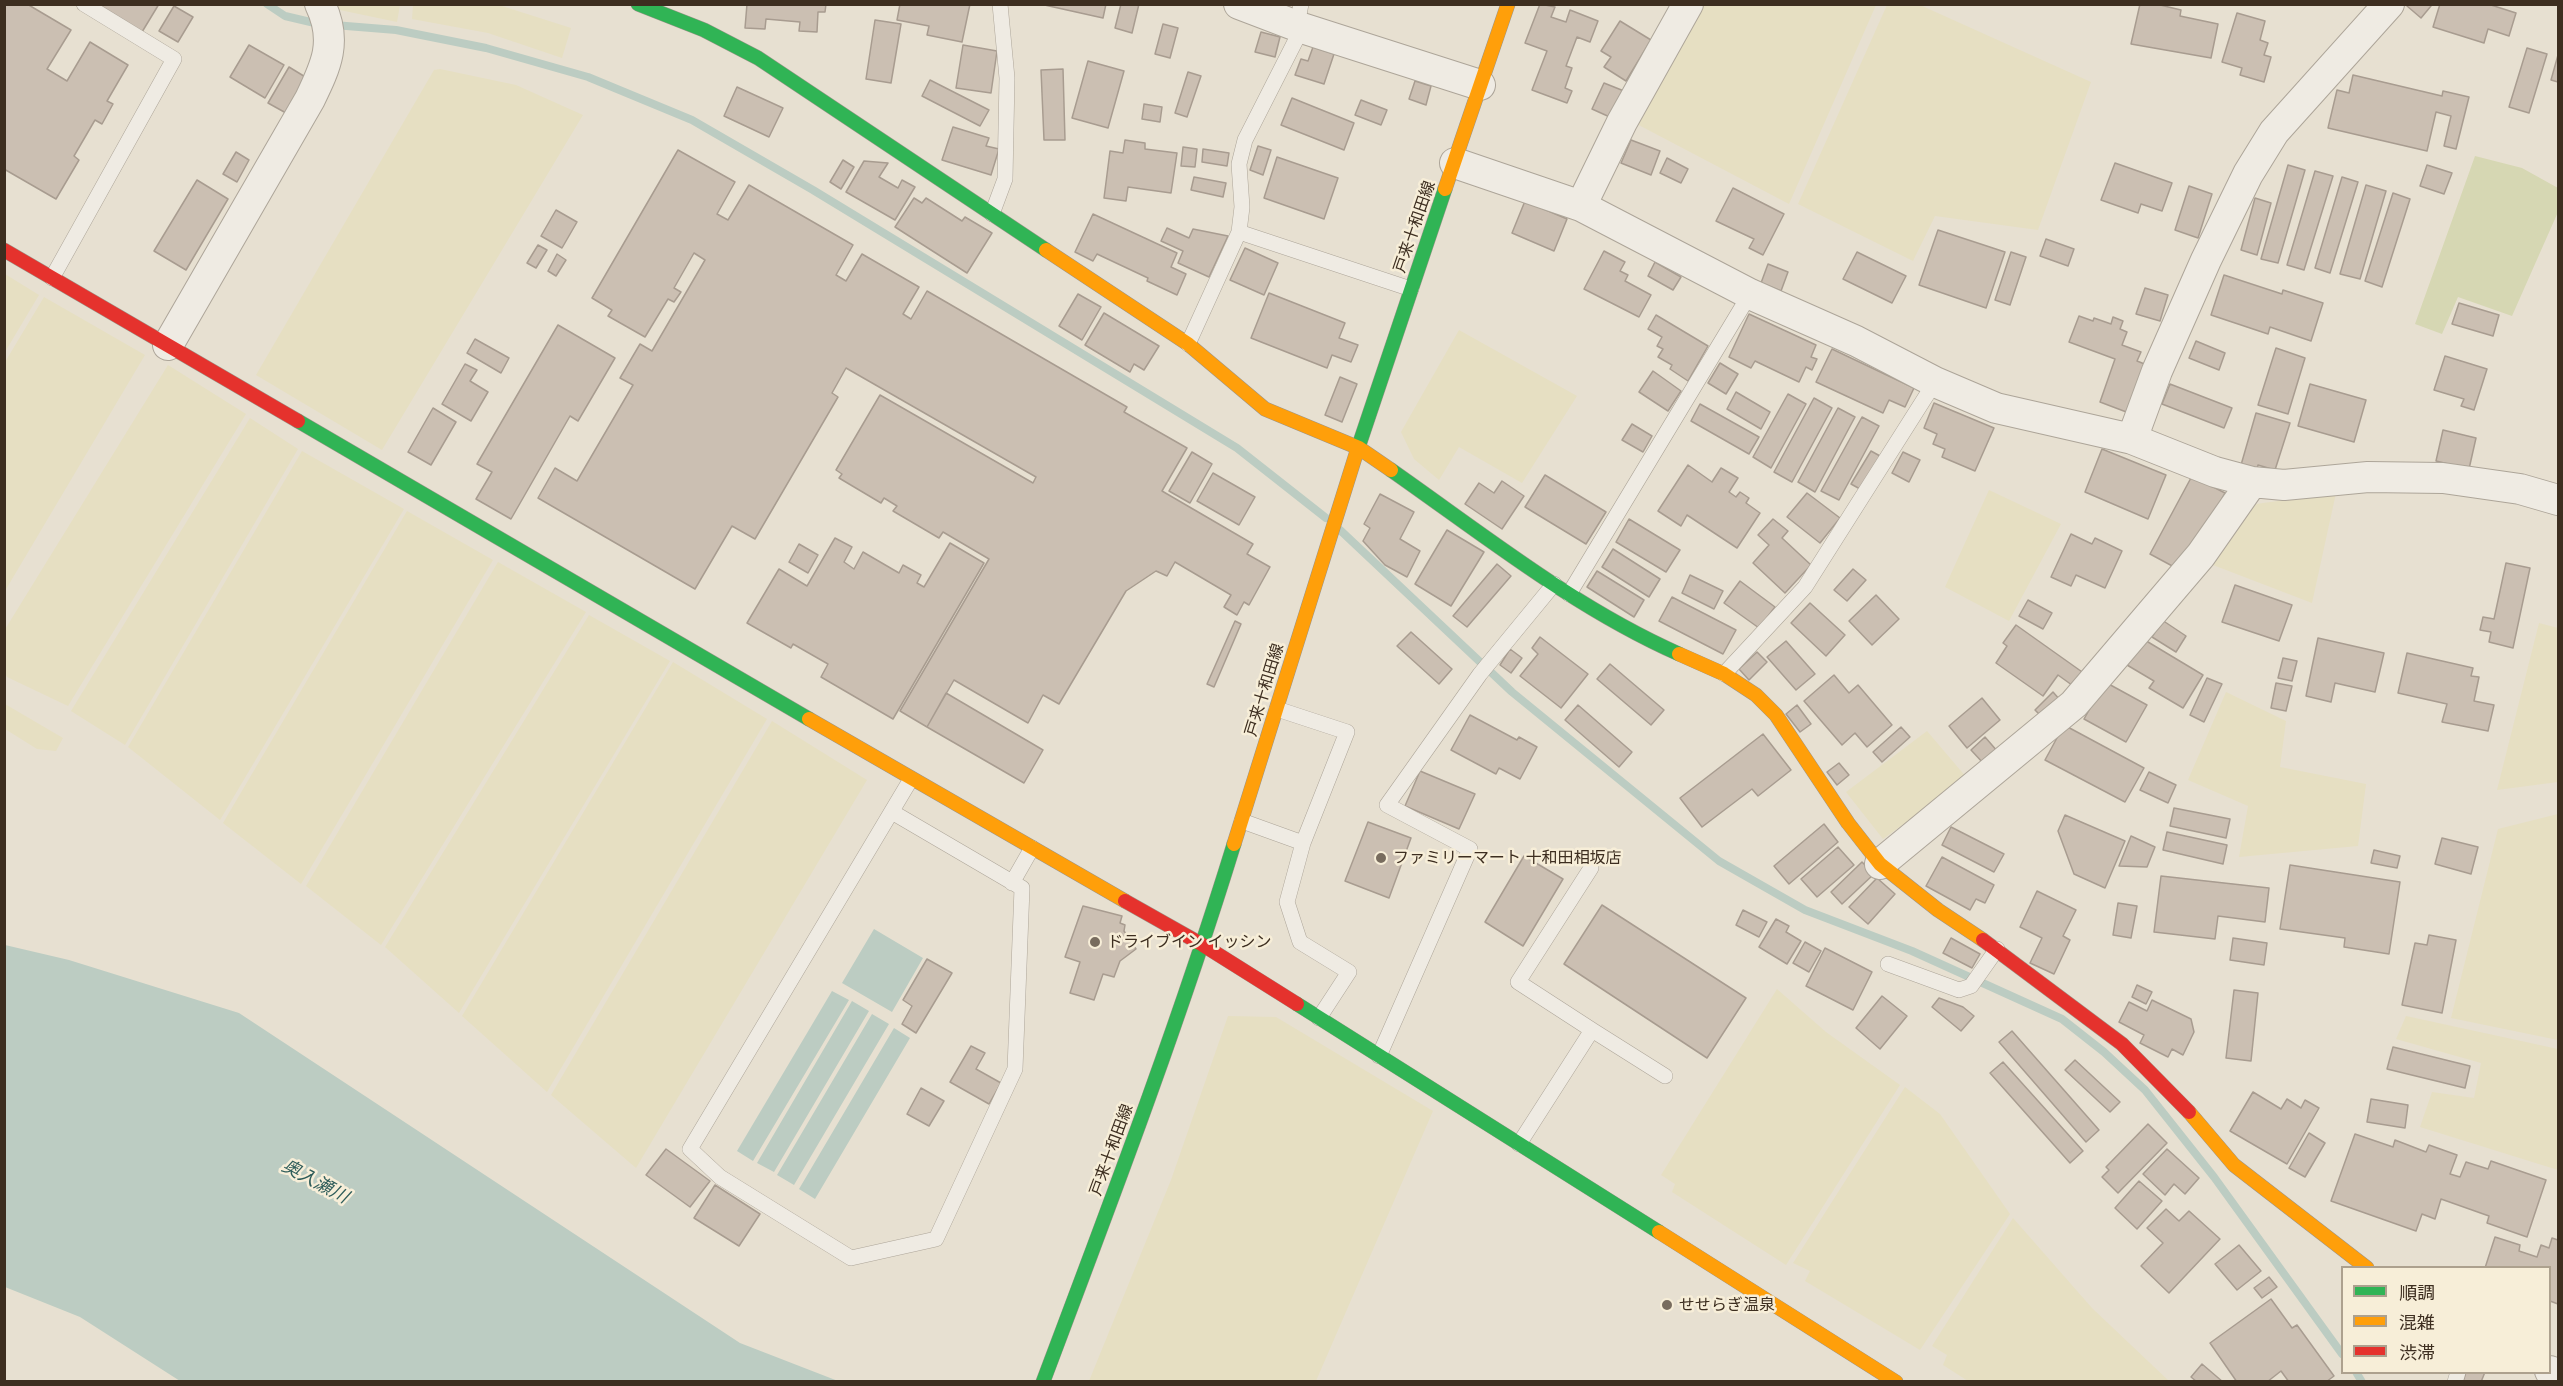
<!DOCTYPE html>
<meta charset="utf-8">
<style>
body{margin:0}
#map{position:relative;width:2563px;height:1386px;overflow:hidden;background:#e7e0d1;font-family:"Libre Baskerville","Noto Sans JP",serif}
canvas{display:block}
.frame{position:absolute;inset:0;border:6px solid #3d2e20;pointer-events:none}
.legend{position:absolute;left:2341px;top:1266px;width:210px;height:108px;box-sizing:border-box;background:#f7eed8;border:2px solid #ada18e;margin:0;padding:8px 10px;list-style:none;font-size:18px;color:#3d2e20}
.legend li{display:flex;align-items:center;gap:12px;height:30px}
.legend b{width:30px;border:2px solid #ada18e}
</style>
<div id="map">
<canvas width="2563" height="1386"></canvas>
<div class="frame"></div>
<ul class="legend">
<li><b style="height:8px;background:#30b455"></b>順調</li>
<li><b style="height:8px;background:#ff9f0a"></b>混雑</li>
<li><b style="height:8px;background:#e5322d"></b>渋滞</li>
</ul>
</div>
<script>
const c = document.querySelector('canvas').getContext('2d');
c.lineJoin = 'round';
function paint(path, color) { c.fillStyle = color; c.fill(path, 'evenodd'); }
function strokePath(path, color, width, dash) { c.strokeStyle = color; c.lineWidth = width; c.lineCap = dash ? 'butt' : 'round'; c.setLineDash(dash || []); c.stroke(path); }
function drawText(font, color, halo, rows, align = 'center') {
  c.font = font + ' "Libre Baskerville","Noto Sans JP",serif'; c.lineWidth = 5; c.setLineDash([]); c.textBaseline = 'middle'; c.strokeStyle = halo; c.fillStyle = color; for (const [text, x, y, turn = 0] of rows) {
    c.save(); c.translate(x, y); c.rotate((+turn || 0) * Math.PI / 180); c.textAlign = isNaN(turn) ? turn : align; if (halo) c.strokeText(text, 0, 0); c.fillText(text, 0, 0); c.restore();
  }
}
const farmland = new Path2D(`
 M332 5H400L397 22 335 9Z
 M413 5H499L571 28 562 58 488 33 412 19Z
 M1701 5H1876L1789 204 1633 122Z
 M1887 5H1920L2091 82 2038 230 1935 216 1913 261 1798 204Z
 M440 69 516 85 583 115 382 450 256 375 434 70Z
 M5 274 39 295 5 352Z
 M44 297 145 355 5 591V362Z
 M1459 330 1577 396 1522 483 1459 447 1439 480 1414 459 1401 432Z
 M168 365 246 414 68 706 7 677 5 673 4 631Z
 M250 418 298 449 125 745 71 711Z
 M302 451 404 509 220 820 128 747Z
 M1989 490 2061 524 2009 621 1945 587Z
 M2336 493 2312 603 2213 565 2256 504Z
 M407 511 493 560 301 884 223 823Z
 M498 562 586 612 381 945 306 886Z
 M589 615 670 661 459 1013 385 947Z
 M2539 623 2558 628V782L2497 790Z
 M673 662 767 719 547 1092 462 1016Z
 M2226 692 2286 721 2280 767 2366 784 2358 846 2239 857 2248 806 2188 780Z
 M5 704 63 738 56 751 37 749 5 729Z
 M772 721 867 780 636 1168 551 1095Z
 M1927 731 1967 778 1883 839 1846 792Z
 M2558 814V1040L2451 1018 2498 829Z
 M1777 989 1826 1032 1900 1085 1786 1265 1672 1192 1675 1184 1661 1175Z
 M1228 1016 1276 1017 1433 1111 1316 1381H1089L1171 1180Z
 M2406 1016 2558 1049V1170L2420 1127 2432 1092 2474 1098 2481 1063 2396 1039Z
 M1905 1087 1940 1114 2010 1214 1920 1350 1805 1281 1810 1271 1793 1263Z
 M2013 1218 2092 1308 2169 1381H1968L1943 1365 1947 1355 1932 1346Z`);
const green = new Path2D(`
 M2475 156 2522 168 2558 188V212L2512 316 2458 297 2442 334 2415 324Z`);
const water = new Path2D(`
 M874 929 923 958 892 1012 842 983Z
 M5 945 69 960 239 1013 740 1343 838 1381H180L80 1317 5 1287Z
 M832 991 849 1000 753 1161 737 1151Z
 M852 1001 869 1011 774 1172 757 1163Z
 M872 1014 889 1024 794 1185 777 1175Z
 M894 1028 910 1038 815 1199 799 1189Z`);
const stream = new Path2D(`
 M267 4 285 16 319 24
 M334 25 396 30 486 48 588 77 692 120 813 190 1237 448 1326 518
 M1340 530 1512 692 1719 861 1805 910 1912 951 2062 1019 2104 1052 2145 1090 2214 1177 2342 1354
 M2356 1372 2362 1382`);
const building = new Path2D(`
 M4 4H27L71 30 47 69 67 81 90 42 128 65 107 101 113 104 102 124 95 120 74 156 79 160 56 199 4 169Z
 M96 4H159L142 32Z
 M747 4H826L825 12H818L817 32 799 31 800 22 766 19 765 29 745 28Z
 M900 4H970L962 42 927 35 929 26 897 20Z
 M1040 4H1106L1103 18Z
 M1121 4H1139L1132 33 1115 28Z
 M1540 4 1555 7 1551 17 1566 22 1570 10 1598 21 1590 42 1577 37 1566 66 1572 68 1565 88 1572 91 1567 103 1532 90 1547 51 1525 43Z
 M2140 4H2156L2181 10 2180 16 2218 24 2211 58 2131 44Z
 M2408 4H2429L2431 6 2421 18 2407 6Z
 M2440 4H2488L2516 13 2509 36 2488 29 2484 43 2433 27Z
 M174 6 193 17 178 42 159 31Z
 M2237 13 2265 21 2260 40 2268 43 2264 55 2271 57 2264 82 2240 75 2242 68 2222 62Z
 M875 20 901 24 891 83 866 79Z
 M1620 21 1651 40 1626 81 1604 67 1611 57 1601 51Z
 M1163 24 1178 28 1170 58 1155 54Z
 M1261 32 1280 37 1275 57 1255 52Z
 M249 45 284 65 265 98 230 77Z
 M963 45 997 51 991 93 956 88Z
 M1313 47 1334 54 1324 84 1295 75 1301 59 1308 61Z
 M2527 48 2547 54 2529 113 2509 107Z
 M2558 55V82L2551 80Z
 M1088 61 1124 71 1108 128 1072 118Z
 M289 67 307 78 286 113 268 103Z
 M1063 69 1065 140H1044L1041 70Z
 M1188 72 1201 76 1187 117 1175 113Z
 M2353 75 2442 96 2443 91 2469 97 2456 149 2444 146 2451 116 2436 112 2427 151 2328 128 2337 90 2349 93Z
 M930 80 989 110 980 126 922 96Z
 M1415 81 1431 86 1426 105 1409 99Z
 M1604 83 1624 91 1612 118 1592 109Z
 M737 87 783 108 769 137 724 116Z
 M1292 98 1354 123 1344 150 1281 125Z
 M1361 100 1387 110 1381 125 1355 115Z
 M1144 104 1162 107 1160 122 1142 119Z
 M953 127 989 138 986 146 999 149 991 175 942 160Z
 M1125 140 1145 143V149L1177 153 1171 193 1128 187 1126 201 1104 198 1110 151 1123 153Z
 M1631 140 1660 151 1651 175 1621 163Z
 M1258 146 1271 150 1263 175 1250 170Z
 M1183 147 1197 149 1195 167 1181 166Z
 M1203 149 1229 153 1227 166 1202 162Z
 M678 150 735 182 717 214 728 220 749 185 853 245 836 275 846 281 862 254 919 287 903 314 911 319 927 291 1127 407 1124 412 1187 448 1162 491 1253 544 1247 554 1270 567 1249 605 1244 602 1237 615 1224 607 1231 595 1175 562 1167 576 1156 571 1126 591 1059 704 1043 695 1028 723 954 680 927 727 900 711 989 559 943 532 939 538 893 511 897 506 884 498 881 503 839 478 842 474 836 470 880 395 1033 483 1036 477 846 368 832 393 838 397 755 539 732 526 695 589 538 498 555 468 577 481 633 385 620 378 640 344 652 351 705 260 694 253 674 288 681 292 674 302 668 299 645 337 608 316 612 310 592 298Z
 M236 152 249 160 237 182 223 174Z
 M1277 157 1338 178 1324 219 1264 198Z
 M1667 158 1688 169 1681 183 1660 173Z
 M843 160 854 167 841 189 830 182Z
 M864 161 888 163 879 177 898 188 902 180 915 187 895 220 846 192Z
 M2115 163 2172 183 2162 211 2141 204 2138 213 2101 200Z
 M2288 165 2305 170 2278 263 2261 259Z
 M2427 165 2452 173 2444 194 2420 186Z
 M2315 171 2333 176 2304 270 2287 265Z
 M1194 177 1226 183 1223 197 1191 190Z
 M2342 177 2358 182 2330 273 2315 268Z
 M197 180 228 199 186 270 154 251Z
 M2366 185 2386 191 2360 279 2340 274Z
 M2189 186 2212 194 2198 238 2175 230Z
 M1733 188 1784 214 1763 255 1749 248 1754 239 1716 221Z
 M2393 193 2410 199 2382 287 2365 281Z
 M914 198 922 203 926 198 962 221 965 217 992 233 967 273 895 227Z
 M2255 198 2271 203 2257 255 2241 250Z
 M1525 201 1567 219 1554 251 1512 233Z
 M556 210 577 222 562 248 541 236Z
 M1093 214 1177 253 1171 267 1186 274 1177 295 1147 281 1148 278 1097 254 1093 261 1075 252Z
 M1167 228 1189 238 1193 229 1228 236 1209 277 1178 263 1183 251 1161 241Z
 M1938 230 2005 252 1986 308 1919 285Z
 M2046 239 2074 249 2068 266 2040 256Z
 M538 245 547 250 536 268 527 263Z
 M1245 248 1278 263 1264 295 1230 280Z
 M1604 251 1625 262 1620 271 1628 275 1625 281 1651 295 1639 317 1584 289Z
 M1857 252 1906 276 1892 303 1843 279Z
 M2011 252 2026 257 2010 305 1995 300Z
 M557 254 566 260 556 276 548 271Z
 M1655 262 1681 277 1673 290 1648 276Z
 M1768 264 1788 272 1781 291 1761 283Z
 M2224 275 2282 294 2283 290 2323 303 2311 341 2270 327 2268 334 2211 315Z
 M2145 288 2168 295 2160 321 2136 314Z
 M1269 293 1345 323 1339 338 1358 345 1351 362 1332 355 1327 368 1251 338Z
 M1078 294 1101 307 1082 340 1059 326Z
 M2459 303 2499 315 2493 336 2452 324Z
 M1104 313 1159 346 1144 370 1134 364 1130 372 1085 345Z
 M1749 314 1816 345 1811 357 1817 359 1812 370 1806 367 1799 382 1755 361 1751 368 1729 357Z
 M1656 315 1708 346 1688 381 1670 369 1672 365 1658 357 1663 349 1657 346 1662 337 1648 329Z
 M2079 316 2093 321 2094 318 2111 324 2113 317 2123 321 2120 329 2127 332 2122 345 2141 352 2137 361 2147 365 2129 413 2100 402 2115 359 2069 342Z
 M558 325 615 358 578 421 570 416 511 519 476 499 492 472 477 464Z
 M475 339 509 358 501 373 467 353Z
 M2196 341 2225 353 2219 370 2189 358Z
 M2276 348 2305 358 2288 414 2258 405Z
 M1832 349 1914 388 1905 407 1889 400 1883 413 1816 382Z
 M2445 356 2487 369 2474 410 2461 406 2464 399 2434 390Z
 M1720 363 1738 374 1726 394 1708 383Z
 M465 364 477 370 470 381 488 392 471 421 442 404Z
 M1653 371 1681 391 1668 411 1639 392Z
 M1340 377 1357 384 1342 422 1325 415Z
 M2170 384 2232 408 2224 428 2162 404Z
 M2310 384 2366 400 2354 442 2298 426Z
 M1736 392 1770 412 1761 429 1727 409Z
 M1788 394 1806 404 1771 468 1753 457Z
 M1814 398 1832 408 1792 482 1774 472Z
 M1934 403 1994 428 1975 471 1942 457 1945 449 1933 444 1937 434 1924 428Z
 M1700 404 1759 437 1749 454 1691 421Z
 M433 408 456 422 431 465 408 452Z
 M1838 408 1855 417 1815 492 1798 482Z
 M2256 413 2290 423 2275 470 2258 465 2257 469 2241 465Z
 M1862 417 1879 426 1839 500 1821 491Z
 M1632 424 1652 436 1643 452 1622 440Z
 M2443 430 2476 438 2469 469 2436 461Z
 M2102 449 2166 475 2148 519 2085 492Z
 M1871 451 1880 456 1860 489 1851 484Z
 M1192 452 1212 464 1190 503 1169 491Z
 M1903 452 1920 460 1909 482 1892 473Z
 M1688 465 1712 482 1721 468 1738 478 1729 492 1736 497 1740 492 1749 498 1746 503 1760 513 1737 548 1687 515 1681 526 1658 511Z
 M1213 473 1255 497 1239 525 1197 501Z
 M1545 475 1606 512 1586 544 1525 507Z
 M2192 476 2225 493 2192 553 2176 568 2150 554Z
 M1502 481 1524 496 1502 529 1465 504 1479 483 1494 493Z
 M1807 493 1840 518 1820 543 1787 517Z
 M1380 494 1414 512 1400 539 1420 551 1407 577 1385 565 1363 541 1370 528 1364 524Z
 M1629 519 1680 550 1666 572 1616 542Z
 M1773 519 1788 531 1782 538 1811 565 1785 593 1753 563 1769 545 1758 535Z
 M1447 530 1484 552 1451 606 1415 584Z
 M2071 534 2092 544 2095 538 2122 551 2105 588 2076 575 2071 586 2051 577Z
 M835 538 852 547 844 562 854 569 863 552 899 573 903 565 921 575 917 583 924 587 950 543 984 563 893 719 821 677 828 664 793 644 791 648 747 623 779 569 807 586Z
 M799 544 818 555 808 573 789 562Z
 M1613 549 1660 579 1649 597 1602 567Z
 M2506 563 2530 568 2513 648 2489 642 2491 632 2480 630 2483 617 2494 619Z
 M1497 564 1511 576 1467 627 1453 616Z
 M1853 569 1866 580 1847 601 1834 590Z
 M1597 571 1644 600 1634 617 1587 587Z
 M1690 575 1723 591 1714 609 1682 593Z
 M1740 581 1775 607 1759 628 1724 603Z
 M2235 585 2292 605 2279 641 2222 622Z
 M1876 595 1899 619 1872 645 1849 621Z
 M1672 597 1736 630 1723 654 1659 621Z
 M2028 600 2052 613 2043 629 2019 616Z
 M1810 603 1845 635 1826 656 1791 623Z
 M2162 620 2186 636 2176 652 2152 637Z
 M1235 621 1241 624 1214 687 1207 684Z
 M2016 625 2085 674 2076 688 2058 675 2043 696 1996 663 2007 646 2003 643Z
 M1411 632 1452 669 1439 684 1397 646Z
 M1540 637 1588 674 1561 708 1520 676 1538 654 1532 648Z
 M2318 638 2384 653 2375 692 2335 683 2331 702 2306 696Z
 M2143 639 2203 675 2183 708 2149 688 2154 681 2127 665Z
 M1786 641 1815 674 1796 690 1767 657Z
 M1510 649 1522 658 1511 673 1500 665Z
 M1757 652 1767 662 1749 680 1739 669Z
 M2407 653 2473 668 2471 676 2479 677 2474 701 2494 705 2488 731 2442 722 2447 704 2398 693Z
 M2283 658 2297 661 2292 681 2278 678Z
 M1610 664 1664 710 1651 725 1597 679Z
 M1834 675 1849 693 1858 685 1892 725 1867 747 1855 733 1842 745 1804 701Z
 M2207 678 2222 684 2204 722 2190 715Z
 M2105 682 2147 705 2126 742 2084 719Z
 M2276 683 2292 686 2286 711 2271 708Z
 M2053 692 2060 700 2042 717 2035 710Z
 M946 693 1043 750 1024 783 927 727Z
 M1982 698 2000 720 1967 748 1949 726Z
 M1578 705 1632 752 1619 767 1565 720Z
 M1797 705 1811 724 1800 732 1786 714Z
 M1470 715 1517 740 1519 737 1537 747 1520 779 1499 768 1496 774 1451 750Z
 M2064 725 2144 768 2125 802 2045 760Z
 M1901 727 1910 737 1882 762 1873 752Z
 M1763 734 1791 770 1758 796 1752 789 1702 827 1680 798Z
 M1985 737 1998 752 1984 764 1971 750Z
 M1839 763 1849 775 1837 785 1827 772Z
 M1420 771 1475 794 1459 829 1405 806Z
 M2149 772 2176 785 2168 803 2140 790Z
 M2174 808 2230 819 2226 838 2170 826Z
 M2065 815 2125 841 2105 888 2074 874 2058 831Z
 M1368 822 1411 838 1389 898 1345 881Z
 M1824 824 1838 842 1789 884 1774 866Z
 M1951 827 2004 854 1994 872 1942 845Z
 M2167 832 2227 845 2223 864 2163 850Z
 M2131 836 2155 847 2147 867 2119 866Z
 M2442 838 2478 847 2471 874 2435 864Z
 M1838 847 1854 865 1817 897 1801 879Z
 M2374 850 2400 856 2397 868 2371 863Z
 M1524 856 1563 879 1523 946 1485 922Z
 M1942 857 1994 885 1985 903 1976 899 1970 910 1926 886Z
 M1862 862 1874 874 1842 904 1831 892Z
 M2290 865 2400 882 2389 954 2344 947 2345 938 2280 929Z
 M2161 876 2269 888 2265 922 2218 916 2215 939 2154 932Z
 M1877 878 1895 894 1868 924 1849 907Z
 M2037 891 2076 910 2063 936 2070 940 2054 974 2030 963 2042 938 2020 927Z
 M2118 903 2137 906 2131 938 2113 935Z
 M1602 905 1746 998 1707 1058 1564 964Z
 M1083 906 1122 916 1120 923 1125 925 1124 931 1136 949 1120 961 1114 977 1103 974 1094 1000 1070 993 1080 962 1065 957Z
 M1743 910 1767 922 1759 937 1736 925Z
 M1776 919 1789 926 1786 932 1801 941 1787 964 1759 947Z
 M2429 935 2456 940 2442 1013 2402 1005 2415 943 2427 945Z
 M1951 938 1980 954 1972 968 1943 953Z
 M2233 938 2267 943 2264 965 2230 960Z
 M1805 942 1821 951 1809 972 1793 963Z
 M1825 948 1872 972 1853 1010 1806 986Z
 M927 959 952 973 916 1033 902 1024 912 1006 903 1000Z
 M2137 985 2152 992 2146 1004 2132 997Z
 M2234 990 2258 993 2251 1061 2226 1058Z
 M1882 996 1907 1016 1880 1049 1856 1028Z
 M1939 998 1963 1007 1974 1016 1961 1031 1932 1007Z
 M2152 1000 2191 1019 2194 1032 2183 1055 2172 1049 2168 1057 2140 1043 2144 1035 2119 1022 2129 1002 2147 1011Z
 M2012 1031 2099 1130 2086 1142 1999 1042Z
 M971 1046 985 1053 976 1069 1001 1083 989 1104 950 1082Z
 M2393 1047 2470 1066 2465 1088 2387 1069Z
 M2075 1060 2120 1102 2110 1112 2065 1070Z
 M2003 1062 2083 1151 2070 1163 1990 1073Z
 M921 1088 944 1101 929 1126 907 1114Z
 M2253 1092 2281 1109 2287 1099 2301 1108 2305 1100 2319 1108 2287 1164 2230 1131Z
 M2371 1099 2408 1105 2405 1128 2367 1122Z
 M2148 1124 2167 1143 2118 1193 2102 1177 2109 1170 2106 1167Z
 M2309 1133 2325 1143 2305 1177 2289 1168Z
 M2355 1134 2393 1147 2395 1140 2426 1152 2429 1145 2457 1155 2450 1174 2460 1177 2466 1162 2488 1169 2491 1161 2546 1180 2527 1237 2487 1223 2489 1216 2441 1199 2435 1219 2422 1214 2416 1231 2331 1201Z
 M666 1149 710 1181 690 1207 646 1175Z
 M2167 1149 2199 1178 2185 1194 2174 1184 2165 1195 2143 1174Z
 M2139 1181 2162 1201 2137 1229 2115 1208Z
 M715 1185 760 1214 739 1246 694 1218Z
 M2166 1209 2179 1221 2189 1211 2220 1239 2169 1293 2141 1266 2163 1243 2147 1228Z
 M2495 1237 2520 1245 2519 1251 2537 1257 2541 1245 2549 1248 2552 1238 2558 1240V1304L2550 1301V1268H2485Z
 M2239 1245 2261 1271 2237 1290 2215 1264Z
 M2269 1277 2277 1287 2262 1298 2254 1288Z
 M2271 1299 2292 1328 2297 1325 2334 1376 2326 1382H2289L2281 1371 2267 1382H2237L2210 1343Z
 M2202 1364 2223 1382H2197L2191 1377Z
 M2466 1372H2485L2481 1382H2463Z`);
const lane = new Path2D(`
 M1297 26 1301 4
 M992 214 1005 179 1007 78 1000 4
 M1239 232 1411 289
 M52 278 174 59 84 4
 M1188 344 1239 232 1242 207 1239 164 1245 140 1302 28
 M1569 594 1750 294
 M1724 674 1805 587 1935 382
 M892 812 1022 888 1015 1069 936 1239 851 1258 720 1177 690 1149 911 779
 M1242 821 1303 843 1347 732 1277 709
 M1303 843 1287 902 1300 942 1349 972 1319 1018
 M1012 883 1032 848
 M1888 964 1959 990 1971 986 1997 949
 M1592 1030 1665 1076
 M1379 1056 1470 849 1387 805 1480 674 1554 584
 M1519 1144 1592 1030 1518 982 1591 868
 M2455 1382 2458 1372`);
const street = new Path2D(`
 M1239 4 1302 28 1480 85
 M1455 163 1581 206 1750 294 1856 341 1935 382 1996 408 2132 439 2215 472 2252 482 2284 485 2368 477 2443 478 2520 489 2558 500
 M1581 206 1622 122 1688 4
 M168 345 310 99C326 66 338 41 320 4
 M2132 439 2157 371 2206 260 2248 174 2274 132 2389 4
 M1880 864 2074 704 2201 555 2252 482
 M2550 1371 2558 1375`);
const fast = new Path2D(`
 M638 4 704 30 758 58 1046 250
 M298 421 809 719
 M1357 451 1445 189
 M1391 470C1484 535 1575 608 1679 654
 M1297 1004 1659 1232
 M1043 1382C1110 1204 1178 1026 1234 844`);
const slow = new Path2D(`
 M1445 189 1508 4
 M1046 250 1188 344 1265 409 1359 448 1391 470
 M1679 654 1724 674 1756 695 1776 715 1848 823 1880 864 1938 910 1983 940
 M809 719 1125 901
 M1234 844 1357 451
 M2189 1112 2234 1165 2367 1268
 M1659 1232 1896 1382`);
const jam = new Path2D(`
 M4 250 298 421
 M1125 901 1203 945 1297 1004
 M1983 940 2122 1044 2189 1112`);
const markers = [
 [1381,858,6,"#786c5e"],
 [1095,942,6,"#786c5e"],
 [1667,1305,6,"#786c5e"]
];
const streetNames = [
 ["戸来十和田線",1415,227,-71],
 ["戸来十和田線",1265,690,-73],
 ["戸来十和田線",1112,1150,-70]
];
const poiNames = [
 ["ファミリーマート 十和田相坂店",1393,858],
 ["ドライブイン イッシン",1107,942],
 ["せせらぎ温泉",1679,1305]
];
const waterNames = [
 ["奥入瀬川",315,1182,28]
];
paint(farmland, '#e6dfc2');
paint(green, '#d6d7b3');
paint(water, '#bcccc2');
strokePath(stream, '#bcccc2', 8);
paint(building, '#cbbfb2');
strokePath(building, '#a89c90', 1.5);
strokePath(lane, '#ada599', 16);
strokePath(street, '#ada599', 32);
strokePath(fast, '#9c958a', 15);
strokePath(slow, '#9c958a', 15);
strokePath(jam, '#9c958a', 15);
strokePath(lane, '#efebe3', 15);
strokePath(street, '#efebe3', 30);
strokePath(fast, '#30b455', 14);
strokePath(slow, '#ff9f0a', 14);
strokePath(jam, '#e5322d', 14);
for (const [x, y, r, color] of markers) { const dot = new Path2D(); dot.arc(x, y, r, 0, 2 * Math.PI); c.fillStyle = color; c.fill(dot); strokePath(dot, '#f7eed8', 2); }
drawText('16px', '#3d2e20', '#f7eed8', streetNames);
drawText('16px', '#3d2e20', '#f7eed8', poiNames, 'left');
drawText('italic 18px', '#2f5d5a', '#f7eed8', waterNames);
</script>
